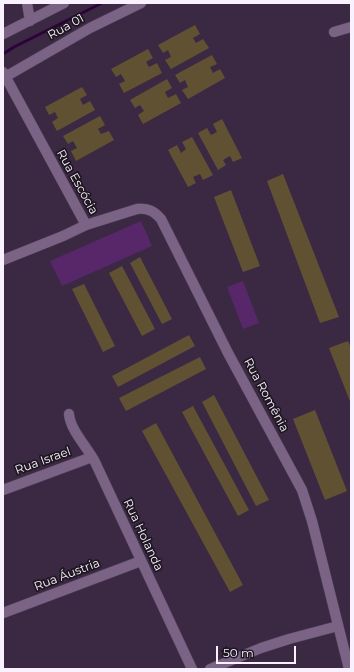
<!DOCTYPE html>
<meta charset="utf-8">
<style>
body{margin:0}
#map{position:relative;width:354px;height:672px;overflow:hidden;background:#3b2943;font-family:Montserrat,sans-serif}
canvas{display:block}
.frame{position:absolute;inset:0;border:4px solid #faf1fe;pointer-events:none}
.scale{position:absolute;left:216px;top:646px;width:80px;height:18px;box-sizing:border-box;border:2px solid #faf1fe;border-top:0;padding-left:5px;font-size:12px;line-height:14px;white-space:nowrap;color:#faf1fe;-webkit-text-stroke:3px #1e1621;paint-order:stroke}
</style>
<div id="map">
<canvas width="354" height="672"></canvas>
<div class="frame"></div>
<div class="scale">50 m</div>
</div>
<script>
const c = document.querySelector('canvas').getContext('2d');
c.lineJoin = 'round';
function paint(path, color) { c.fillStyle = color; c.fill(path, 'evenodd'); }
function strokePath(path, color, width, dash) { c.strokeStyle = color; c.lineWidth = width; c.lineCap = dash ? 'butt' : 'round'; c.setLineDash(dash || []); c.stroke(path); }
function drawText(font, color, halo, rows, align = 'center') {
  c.font = font + ' Montserrat,sans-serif'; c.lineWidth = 3.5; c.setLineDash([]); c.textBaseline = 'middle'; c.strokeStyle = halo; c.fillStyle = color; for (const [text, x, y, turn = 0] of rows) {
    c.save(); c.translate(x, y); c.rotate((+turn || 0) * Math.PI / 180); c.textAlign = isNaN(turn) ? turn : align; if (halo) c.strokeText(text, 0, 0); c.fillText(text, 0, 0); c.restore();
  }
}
const green = new Path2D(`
 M141 221 152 246 62 286 50 261Z
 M243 281 259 323 243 329 227 287Z`);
const stream = new Path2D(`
 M3 54 14 47 102 3`);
const building = new Path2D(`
 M195 25 200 34 193 38 196 43 203 39 209 48 171 69 165 60 171 57 168 50 163 53 158 45Z
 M148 49 153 58 146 62 149 67 157 63 162 73 124 93 119 84 125 81 121 74 116 77 111 69Z
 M212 55 217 64 210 67 213 73 220 69 225 78 188 99 182 90 188 87 185 80 180 83 175 75Z
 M167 79 172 88 165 92 168 98 176 94 181 103 143 124 138 115 144 111 140 105 135 108 130 100Z
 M82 87 87 95 80 99 83 105 90 101 95 110 57 131 52 122 58 118 55 112 49 115 45 107Z
 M100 116 105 125 98 129 101 134 109 131 114 140 76 161 71 151 77 148 73 141 68 144 63 136Z
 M222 119 242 158 233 162 230 156 223 160 226 165 218 170 198 133 207 128 211 135 217 132 213 124Z
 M192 137 213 175 203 180 200 174 193 177 196 183 188 187 168 150 177 145 181 153 186 149 182 142Z
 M283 174 339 317 320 323 267 181Z
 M231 190 260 266 243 272 214 197Z
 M140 257 172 319 162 324 130 263Z
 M122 266 155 329 142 336 109 273Z
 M84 284 115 346 103 352 72 289Z
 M189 335 195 346 118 387 112 376Z
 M348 341 351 348V404L329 348Z
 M200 357 206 369 126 411 119 398Z
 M214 395 269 500 256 506 202 402Z
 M193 406 249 510 238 516 182 412Z
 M315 410 347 491 325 500 293 419Z
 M156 423 243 585 230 592 142 431Z`);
const minor = new Path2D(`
 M27 3 30 21
 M334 32 351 27
 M3 34 64 3
 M3 72 86 225
 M5 77 90 28 141 3
 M3 260 63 236 86 225 137 209C148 208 154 211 161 219L228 353 302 490 312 521 349 669
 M69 414C70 430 88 448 95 462 128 531 159 600 192 669
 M3 490 92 457
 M3 613 141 561
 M210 669 261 648 289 639 338 626`);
const streetNames = [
 ["Rua 01",66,27,-29],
 ["Rua Escócia",77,182,61],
 ["Rua Romênia",266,395,62],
 ["Rua Israel",43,461,-20],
 ["Rua Holanda",143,535,65],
 ["Rua Áustria",67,575,-21]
];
paint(green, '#57276a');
strokePath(stream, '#2c0339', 3);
paint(building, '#615133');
strokePath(minor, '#56455d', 11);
strokePath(minor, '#7a6384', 10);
drawText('12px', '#faf1fe', '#1e1621', streetNames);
</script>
